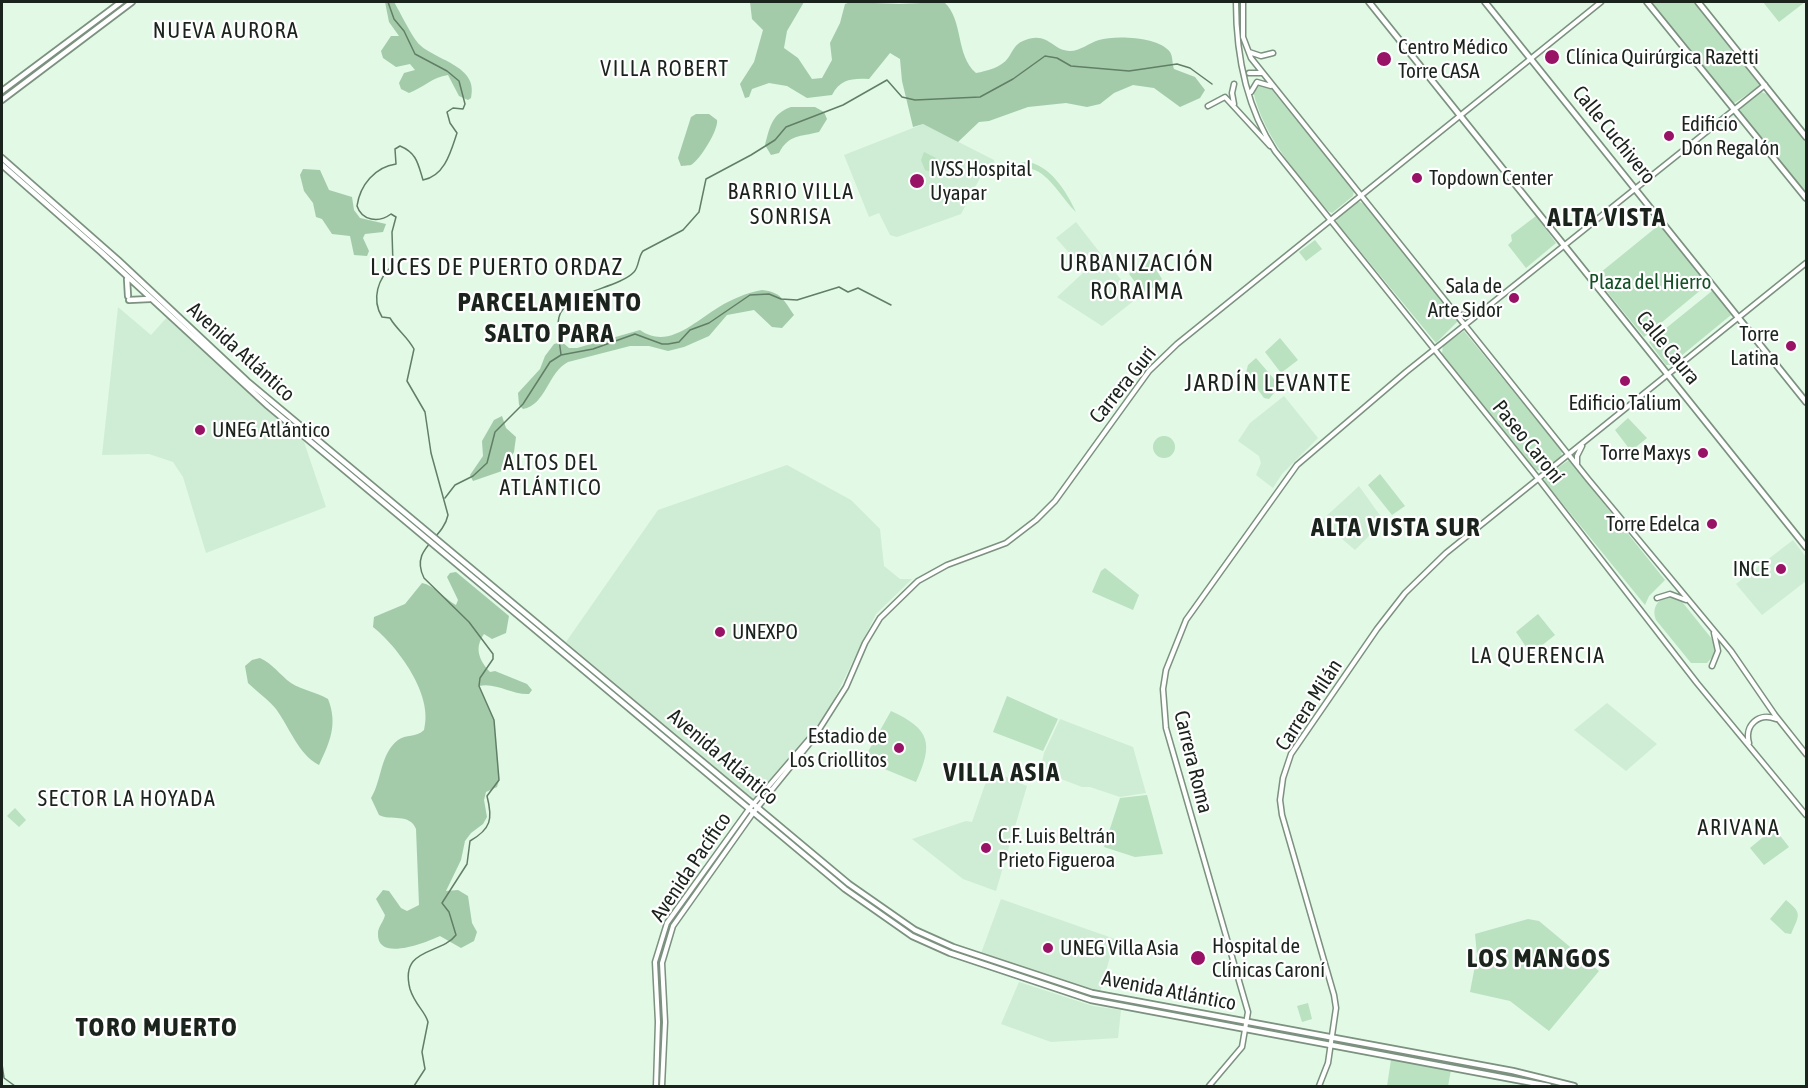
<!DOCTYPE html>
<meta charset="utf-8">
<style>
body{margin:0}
#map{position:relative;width:1808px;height:1088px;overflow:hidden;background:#e1f9e5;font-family:"Asap Condensed",sans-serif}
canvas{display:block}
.frame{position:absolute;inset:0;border:3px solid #1a231c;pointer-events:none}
</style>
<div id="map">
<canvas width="1808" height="1088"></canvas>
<div class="frame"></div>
</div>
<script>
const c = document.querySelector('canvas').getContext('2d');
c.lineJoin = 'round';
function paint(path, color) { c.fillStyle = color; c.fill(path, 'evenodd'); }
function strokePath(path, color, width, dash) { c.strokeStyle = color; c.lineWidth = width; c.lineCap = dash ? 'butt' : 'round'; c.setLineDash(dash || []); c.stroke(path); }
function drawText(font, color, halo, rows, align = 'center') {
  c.font = font + ' "Asap Condensed",sans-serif'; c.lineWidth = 4.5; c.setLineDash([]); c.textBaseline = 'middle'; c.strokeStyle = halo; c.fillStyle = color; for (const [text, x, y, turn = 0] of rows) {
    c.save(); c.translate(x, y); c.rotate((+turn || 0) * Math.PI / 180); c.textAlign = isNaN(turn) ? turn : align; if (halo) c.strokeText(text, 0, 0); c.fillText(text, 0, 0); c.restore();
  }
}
const built = new Path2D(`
 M923 124 994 160 995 168 981 176 961 214 897 237 890 235 879 213 869 217 844 155Z
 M1076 222 1136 299 1102 326 1057 297 1085 271 1056 238Z
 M118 307 151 335 168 316 301 433 326 507 206 553 183 477 173 462 149 454 102 455Z
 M1284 396 1318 438 1282 474 1273 488 1256 475 1261 463 1259 456 1238 441 1250 423Z
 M787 465 851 500 880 529 884 566 900 579H912L876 614 827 714 753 799 566 642 658 510Z
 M1359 486 1384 521 1355 550 1321 521Z
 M1793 540 1806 557V581L1762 615 1736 584Z
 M1607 703 1657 744 1626 771 1574 730Z
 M1060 719 1133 747 1146 793 1120 797 1090 787H1082L1040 771 1044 753Z
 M990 770 1027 786 996 891 963 879 912 839 966 821 972 822Z
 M1001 899 1115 939 1099 996 980 956Z
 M1019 982 1093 1006 1121 1010 1118 1038 1051 1042 1001 1024Z`);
const green = new Path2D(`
 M121 2H132L2 100V91Z
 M1651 2H1693L1760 86 1733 104Z
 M1763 2H1805L1779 22Z
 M1258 83 1267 84 1354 191 1353 196 1332 213 1328 211C1297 173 1265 140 1253 91Z
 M1761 92 1767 94 1806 142V195L1740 111 1741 106Z
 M924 152 946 163 944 168 932 172 925 170 921 160Z
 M1025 162C1049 163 1067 192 1076 212 1063 200 1050 174 1032 169 1019 166 1007 176 995 168Z
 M1358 201 1364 204 1458 321 1436 343 1336 222 1337 218Z
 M1536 216 1556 243 1526 268 1508 245 1512 241 1511 235Z
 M1659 225 1708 284 1644 337 1595 277Z
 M1315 240 1322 249 1306 261 1299 252Z
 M1148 257 1162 279 1147 293 1142 291 1129 274Z
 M1712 291 1731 312V315L1670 365H1666L1649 342Z
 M1464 331 1562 451 1561 457 1543 471 1535 470 1442 354 1443 345Z
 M1280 338 1298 360 1281 373 1265 352Z
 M1256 358 1280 386 1269 399 1264 398 1246 373 1248 365Z
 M1628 418 1647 438 1631 451 1615 430Z
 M1153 447a11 11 0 1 1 22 0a11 11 0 1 1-22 0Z
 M1569 460 1665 580 1649 596 1645 605 1544 481 1546 476Z
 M1380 474 1405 506 1392 515 1368 485Z
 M1105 568 1139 595 1133 610 1092 592 1101 571Z
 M1672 596 1679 598 1712 639 1716 653 1707 663H1691L1656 620C1651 607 1659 597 1672 596Z
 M1538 614 1555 635 1531 654 1516 632Z
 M1007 696 1058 719 1043 751 993 732Z
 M891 711C930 729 934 743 916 782L870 763 867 759 869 750Z
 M1147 795 1163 854 1135 857 1104 847 1120 798Z
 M15 808 26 820 19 827 7 816Z
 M1774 828 1789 847 1764 865 1750 848Z
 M1786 900C1803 914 1799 915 1791 934L1785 933 1770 919Z
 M1528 919 1539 921 1599 971 1549 1031 1510 1001 1470 992 1477 955 1475 934Z
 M1308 1003 1312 1019 1302 1022 1297 1006Z
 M1391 1060 1451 1070 1448 1086H1387Z`);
const forest = new Path2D(`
 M385 2H394C400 12 413 39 420 45 437 61 479 66 471 98L468 100 459 96 448 75C432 77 423 88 409 93L401 89 399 83 404 73 415 70 410 64 396 67 383 58 381 51 391 36H399L389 22Z
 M750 2H804L787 31 784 48 798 58 812 79 822 78 832 60 830 43 840 23 845 4 851 2 899 4 944 2C964 20 955 55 976 73 987 71 1002 67 1008 58 1013 51 1015 44 1023 41 1048 30 1052 51 1070 51 1080 51 1089 43 1099 40 1116 35 1159 37 1170 52 1173 56 1172 64 1174 69L1195 77 1205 90 1200 98 1180 107 1154 88 1133 85 1114 93 1100 104 1087 107 1066 103 1028 107 989 121 979 122 958 142 923 124 913 127 902 81 900 59 890 53 869 79C853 78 840 79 832 95L807 98 787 86 769 83 752 89 749 97 745 98 740 84 754 62 763 30 752 19Z
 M791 107H815L824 112 827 119 819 132C800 137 789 134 779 153L771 155 765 145C770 126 772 114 791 107Z
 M696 114H709L717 120C719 129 700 160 691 165 691 165 682 166 681 166L678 158 691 117Z
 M303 169 320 170 329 190 352 197 354 210 360 218 386 224 383 232 365 234 363 238 369 251 367 256 354 255 350 236 332 234 322 219 316 217 313 203 304 191 300 175Z
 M762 290C781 292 784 300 794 315L782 328 772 327 754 310 727 315 709 336 684 347 668 351 649 346H630L568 362C548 372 546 405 523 409L519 405 518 393 540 369 545 356 554 344 562 342 569 348H577L640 330C668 350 694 322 719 307 732 299 746 293 762 290Z
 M502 416 506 428 516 437 514 452 502 471 473 481 470 475 483 456 482 441 494 420Z
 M456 572 509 616 506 633 492 639 484 634C474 648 479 660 490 672L495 671 527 684 532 690 529 694C512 695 496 682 479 686L494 720 499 780 497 787 486 792 484 800 487 817 483 824 471 833 465 841 461 860 446 891 458 890 468 896 472 923 477 932 474 941 461 948 440 936C427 942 376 963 378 933 378 927 384 921 385 915L376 899 383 890 389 891 401 908 407 911 419 905 416 829C410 813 391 821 379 815L371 798C382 780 380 754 398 740 406 734 416 738 424 730 434 695 398 647 373 627L374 617 405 604 422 583C434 585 445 599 456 605L458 600 447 577 450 573Z
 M260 658C273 664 280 675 291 683 302 690 316 692 328 699 338 724 330 742 319 765 298 754 290 728 276 709 271 702 255 690 248 683L245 666 252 660Z`);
const stream = new Path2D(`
 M388 2 394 19 404 31 415 54 447 71 459 81 465 104 463 109 453 108 447 112 450 123 457 133C451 151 445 176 423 180 418 164 417 153 400 146L395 149 396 164C375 167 360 185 357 206 362 221 379 223 391 214L396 217 392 232 393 265C378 278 371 299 382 317L390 318C397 330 407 336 414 349L407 381 425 412 431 453 448 515C443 540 409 548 424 578L469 622 493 654V659L480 678 479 686 494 720 499 780 487 796C493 819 491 829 470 841L467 864 442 903 449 912 456 935C441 955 399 947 410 989 415 1005 425 1011 428 1022L422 1052 425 1069 414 1086
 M561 355C560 344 556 328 559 317 565 292 618 289 634 272 639 267 638 257 643 251L683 230 699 212 706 179 751 155 775 140 786 127 843 105 887 80 902 97 915 100 980 97 1013 79 1045 56 1057 58 1071 66 1129 71 1177 64 1190 68 1212 84
 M445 498 455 485 473 476 487 463 495 432 523 404 550 362 561 355 593 349 635 334 662 344H668L679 342 690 330 709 323 750 295 769 294 781 299 797 300 839 287 848 292 858 288 891 305
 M2 1064 4 1078 15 1086`);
const tertiary = new Path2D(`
 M1236 2C1236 53 1246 107 1275 151L1541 482 1697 683 1806 815
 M1243 2V37L1251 58 1588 479 1731 651 1775 715 1806 754
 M1249 52 1261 56 1273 53
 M1249 73H1262
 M1251 92 1257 82 1271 86
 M1234 104 1232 93 1234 84
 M1208 106 1225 97 1270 146
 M1458 315H1474
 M1577 464V456L1582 446
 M1657 598 1670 594 1686 600
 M1712 666 1718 651 1714 633
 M1749 743C1744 725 1759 712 1776 719
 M656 1086 658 1022 655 962 667 923 749 809 817 730
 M662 1086 665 1022 662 963 673 926 753 813 813 739 846 687 865 643 880 618 918 581 947 565 1006 543 1036 520 1055 501 1149 371 1177 344 1601 2
 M1209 1086 1242 1047 1248 1012 1166 728 1163 689 1166 670 1186 620 1297 465 1406 372 1765 85
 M1319 1086 1328 1063 1336 1008 1334 995 1282 815 1280 800 1283 778 1291 754 1377 629 1405 593 1446 553 1806 263`);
const secondary = new Path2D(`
 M1647 2 1806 198
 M1698 2 1806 137
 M2 91 121 2
 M2 100 132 2
 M2 158 118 260 247 381 849 884 915 930 953 947 1092 993 1513 1071 1574 1086
 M2 165 101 252 268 406 845 889 912 936 950 953 1091 1000 1549 1086
 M127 279 128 296
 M129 300 150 299`);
const primary = new Path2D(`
 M1369 2 1806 547
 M1485 2 1806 402`);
const markers = [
 [1552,57,8,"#981266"],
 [1384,59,8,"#981266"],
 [1669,136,6,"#981266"],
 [1417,178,6,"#981266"],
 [917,181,8,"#981266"],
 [1514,298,6,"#981266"],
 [1791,346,6,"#981266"],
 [1625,381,6,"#981266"],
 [200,430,6,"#981266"],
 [1703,453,6,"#981266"],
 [1712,524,6,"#981266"],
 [1781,569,6,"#981266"],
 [720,632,6,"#981266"],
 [899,748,6,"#981266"],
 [986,848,6,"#981266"],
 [1048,948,6,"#981266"],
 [1198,958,8,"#981266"]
];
const poiNames = [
 ["Centro Médico",1398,47],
 ["Torre CASA",1398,71],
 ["Clínica Quirúrgica Razetti",1566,57],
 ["Edificio",1681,124],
 ["Don Regalón",1681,148],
 ["IVSS Hospital",930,169],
 ["Uyapar",930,193],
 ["Topdown Center",1429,178],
 ["Sala de",1502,286,"right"],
 ["Arte Sidor",1502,310,"right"],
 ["Torre",1779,334,"right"],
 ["Latina",1779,358,"right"],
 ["Edificio Talium",1625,403,"center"],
 ["UNEG Atlántico",212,430],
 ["Torre Maxys",1691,453,"right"],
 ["Torre Edelca",1700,524,"right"],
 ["INCE",1769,569,"right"],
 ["UNEXPO",732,632],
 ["Estadio de",887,736,"right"],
 ["Los Criollitos",887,760,"right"],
 ["C.F. Luis Beltrán",998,836],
 ["Prieto Figueroa",998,860],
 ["Hospital de",1212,946],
 ["Clínicas Caroní",1212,970],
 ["UNEG Villa Asia",1060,948]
];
const streetNames = [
 ["Calle Cuchivero",1614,135,51],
 ["Calle Caura",1668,348,51],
 ["Avenida Atlántico",241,352,42],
 ["Carrera Guri",1123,385,-51],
 ["Paseo Caroní",1528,442,51],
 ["Carrera Milán",1309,705,-57],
 ["Avenida Atlántico",723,757,40],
 ["Carrera Roma",1193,762,76],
 ["Avenida Pacífico",691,867,-56],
 ["Avenida Atlántico",1169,991,11]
];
const parkNames = [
 ["Plaza del Hierro",1650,282]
];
const neighbourhoodNames = [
 ["NUEVA AURORA",226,31],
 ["VILLA ROBERT",665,69],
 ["BARRIO VILLA",791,192],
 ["SONRISA",791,217],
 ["ALTOS DEL",551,463],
 ["ATLÁNTICO",551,488],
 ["LA QUERENCIA",1538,656],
 ["SECTOR LA HOYADA",127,799],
 ["ARIVANA",1739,828]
];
const quarterNames = [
 ["URBANIZACIÓN",1137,263],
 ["RORAIMA",1137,291],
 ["LUCES DE PUERTO ORDAZ",497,267],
 ["JARDÍN LEVANTE",1268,383]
];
const districtNames = [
 ["ALTA VISTA",1607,217],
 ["PARCELAMIENTO",550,302],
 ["SALTO PARA",550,333],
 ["ALTA VISTA SUR",1396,527],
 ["VILLA ASIA",1002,772],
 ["LOS MANGOS",1539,958],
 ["TORO MUERTO",157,1027]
];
paint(built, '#cfedd4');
paint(green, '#bae1c0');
paint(forest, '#a3cba9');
strokePath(stream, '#617f66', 1.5);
strokePath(tertiary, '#7c917f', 7);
strokePath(secondary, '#7c917f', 8);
strokePath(primary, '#7c917f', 8);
strokePath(tertiary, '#fff', 4);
strokePath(secondary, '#fff', 4.5);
strokePath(primary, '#fff', 4.5);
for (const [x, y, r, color] of markers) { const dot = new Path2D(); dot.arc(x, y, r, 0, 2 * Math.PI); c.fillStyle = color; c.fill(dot); strokePath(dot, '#fff', 2); }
drawText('21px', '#1a231c', '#fff', poiNames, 'left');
drawText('21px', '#1a231c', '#fff', streetNames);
drawText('21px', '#125025', '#fff', parkNames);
c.letterSpacing = '1.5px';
drawText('22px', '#1a231c', '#fff', neighbourhoodNames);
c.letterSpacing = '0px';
c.letterSpacing = '1.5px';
drawText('24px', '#1a231c', '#fff', quarterNames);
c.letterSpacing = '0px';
c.letterSpacing = '1.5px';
drawText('bold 27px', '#1a231c', '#fff', districtNames);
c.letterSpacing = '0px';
</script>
